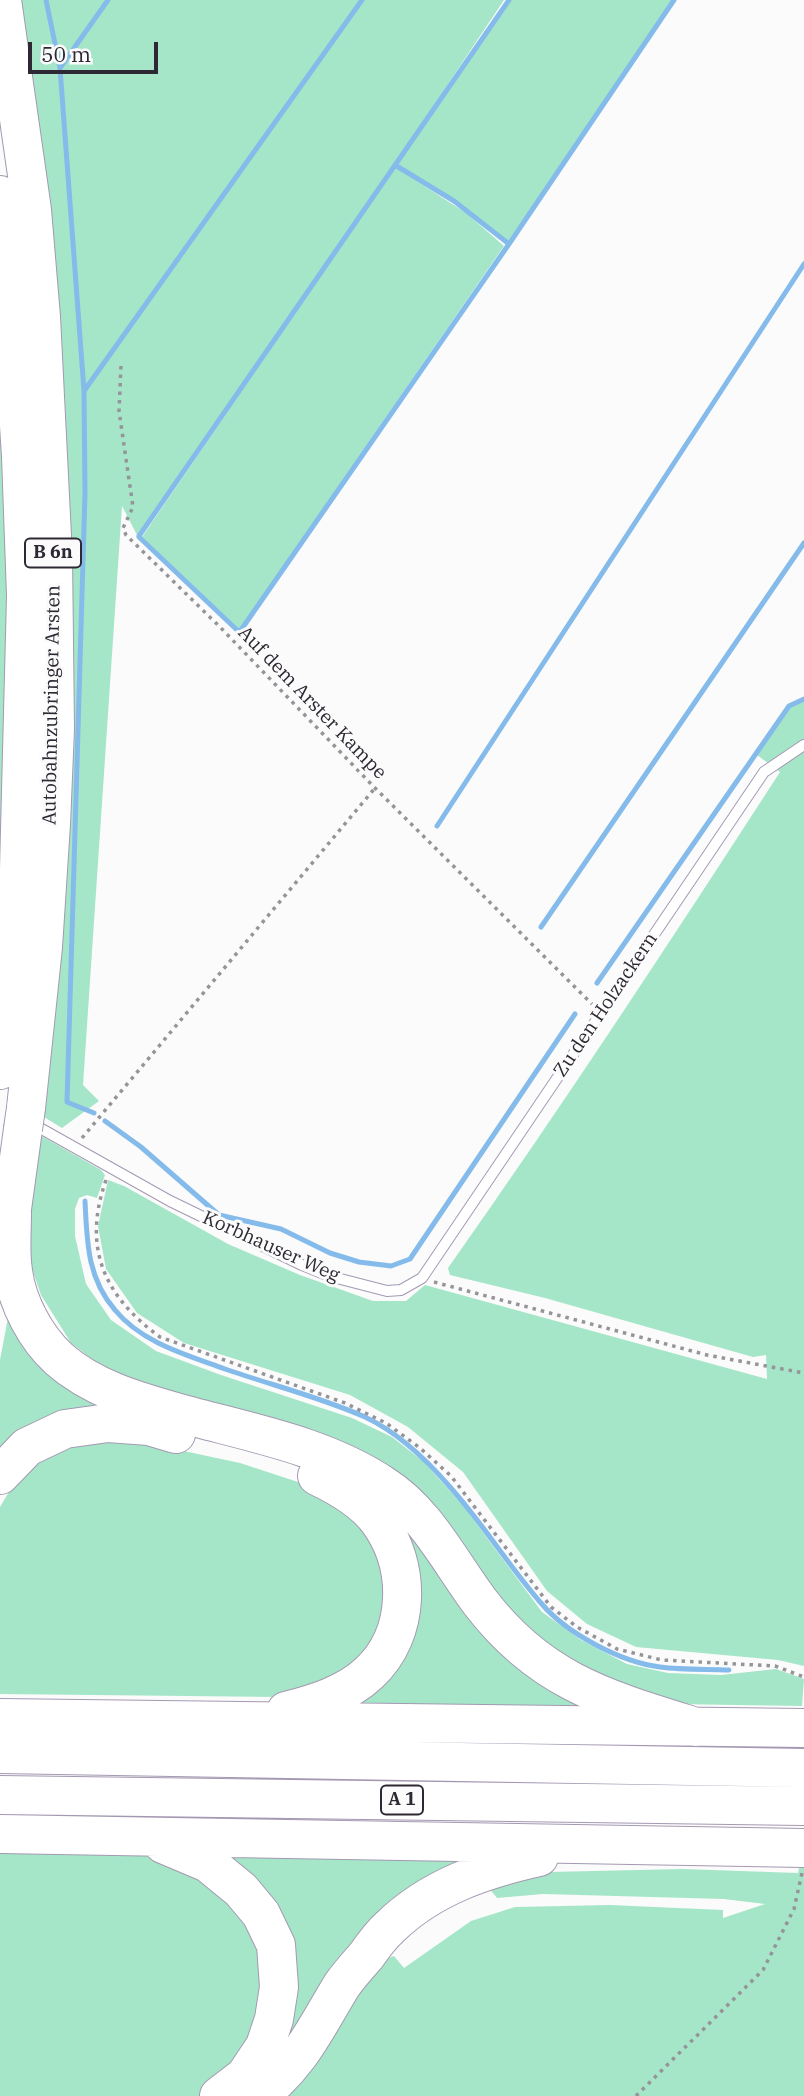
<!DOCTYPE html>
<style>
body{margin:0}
#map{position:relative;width:804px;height:2096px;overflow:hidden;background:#fbfbfb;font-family:"IBM Plex Serif",serif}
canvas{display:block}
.scale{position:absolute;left:28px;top:42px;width:130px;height:32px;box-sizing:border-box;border:4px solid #2d2833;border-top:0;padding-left:9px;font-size:21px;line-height:24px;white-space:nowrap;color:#2d2833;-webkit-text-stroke:5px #fbfbfb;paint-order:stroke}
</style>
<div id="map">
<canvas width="804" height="2096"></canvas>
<div class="scale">50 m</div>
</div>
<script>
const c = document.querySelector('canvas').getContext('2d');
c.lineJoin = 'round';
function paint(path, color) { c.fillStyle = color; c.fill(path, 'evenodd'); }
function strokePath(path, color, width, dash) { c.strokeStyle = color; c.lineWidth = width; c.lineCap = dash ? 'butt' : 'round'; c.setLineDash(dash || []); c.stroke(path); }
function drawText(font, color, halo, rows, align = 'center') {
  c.font = font + ' "IBM Plex Serif",serif'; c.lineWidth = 6; c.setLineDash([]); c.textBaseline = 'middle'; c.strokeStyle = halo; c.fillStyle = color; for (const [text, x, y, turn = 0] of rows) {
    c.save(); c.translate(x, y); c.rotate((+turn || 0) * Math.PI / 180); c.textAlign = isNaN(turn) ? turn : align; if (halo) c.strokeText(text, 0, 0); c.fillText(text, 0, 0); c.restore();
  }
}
const green = new Path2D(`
 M16 0H106L62 63 63 66 110 0H504L394 165 137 535 122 506 83 1085 99 1101 62 1128 39 1114Z
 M510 0H674L508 241 471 212 397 165Z
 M395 167 466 213 504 246 241 627 238 628 142 537Z
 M0 329 11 619 0 866Z
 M804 701V1666L778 1660 636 1647 587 1624 547 1591 463 1472 408 1427 350 1395 184 1343 137 1313 106 1269 98 1226 108 1180 124 1186 228 1244 300 1275 373 1301H406L425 1285 767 1379 766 1355 753 1357 545 1298 450 1275 448 1268C563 1105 672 939 780 772L757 755 790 708Z
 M38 1134 101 1170 105 1175 97 1198 87 1195 79 1198 75 1209V1236L86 1284 111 1320 156 1351 221 1375 352 1418 392 1437 424 1462 464 1507 542 1612 581 1640 627 1664 668 1673 721 1675 776 1669 804 1679 802 1706 673 1704 622 1693 514 1624 425 1503 112 1374 71 1343 41 1295 29 1260 26 1228Z
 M10 1307 44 1357 351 1475 621 1713 316 1711 409 1625 347 1482 157 1418 0 1456V1360Z
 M118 1437 240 1463 298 1482 340 1501 389 1559 382 1636 357 1665 326 1684 279 1697 0 1694V1507L16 1480 52 1448Z
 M191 1845 514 1850 454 1872 285 2060 288 1972Z
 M0 1851 135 1854 179 1862 214 1877 268 1953 259 2034 200 2096H0Z
 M799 1868H804V2096H278L377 1962 394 1956 404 1968 471 1921 515 1907 610 1905 723 1910V1918L765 1904 724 1899 543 1894 497 1898 489 1888 548 1872 683 1869 798 1873Z`);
const stream = new Path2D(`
 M46 0 60 68 84 391 85 493 67 1102 94 1113
 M60 68 108 0
 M395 165 454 201 509 244
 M84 391 362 0
 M139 536 509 0
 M139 537 237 630H241L509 244 674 0
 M437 826 804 264
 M541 927 804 543
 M597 983 789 706 804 699
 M105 1121 141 1147 219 1215 281 1229 330 1253 359 1262 391 1266 410 1259 575 1014
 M85 1201C87 1241 87 1278 115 1310 142 1343 187 1355 225 1369 271 1385 320 1397 365 1417 399 1433 426 1459 450 1487 483 1524 509 1566 541 1603 567 1634 621 1662 660 1667 683 1670 706 1669 729 1670`);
const path = new Path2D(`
 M121 366 119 411 133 507 123 528 126 535 220 627 375 788 592 1004
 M82 1138 375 788
 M106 1180C82 1248 104 1296 160 1337L345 1403 386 1423 420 1448 451 1476 551 1607 577 1627 617 1649 662 1660 775 1666 804 1677
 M434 1282 707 1355 804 1373
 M636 2096 763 1970 794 1909 802 1873`);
const lane = new Path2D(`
 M31 1123 170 1201 302 1265 329 1276 387 1291 401 1290 422 1278 764 772 804 745`);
const highway = new Path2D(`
 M2 0 32 210 41 317 53 556 55 729 51 824 43 947 26 1108
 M0 195 10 288 21 456 26 596 19 869 0 1070
 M12 1213C12 1232 10 1252 13 1271 17 1303 36 1338 59 1359 93 1389 137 1401 179 1413 247 1432 323 1445 383 1485 426 1512 450 1562 480 1602 540 1681 606 1699 696 1727
 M8 1238 23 1129
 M0 1475 27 1447 65 1429 108 1423 149 1426 176 1434
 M286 1711C314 1704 347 1694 369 1673 411 1634 412 1566 378 1520 363 1500 340 1487 317 1476
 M0 1718 804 1728
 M0 1754 804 1768
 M0 1795 804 1806
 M0 1834 804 1848
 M163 1844 208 1863 241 1890 261 1914 276 1945 279 1987 274 2019 265 2046 245 2076 219 2096
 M259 2096C301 2063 315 2029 342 1985 349 1975 358 1965 366 1956 373 1946 381 1935 390 1927 431 1887 485 1869 539 1857`);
const highwayBridge = new Path2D(`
 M23 1129 26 1108`);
const shields = [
 [53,553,56],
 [402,1800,42]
];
const shieldNames = [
 ["B 6n",53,553],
 ["A 1",402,1800]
];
const streetNames = [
 ["Auf dem Arster Kampe",312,703,46],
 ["Autobahnzubringer Arsten",52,705,-89],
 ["Zu den Holzackern",606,1005,-56],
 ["Korbhauser Weg",271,1247,24]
];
paint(green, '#a5e6c8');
strokePath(stream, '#85bbea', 5);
strokePath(lane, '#a499b2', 12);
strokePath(highway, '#a499b2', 40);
strokePath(path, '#969399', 3.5, [3.5, 5]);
strokePath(lane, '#fff', 10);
strokePath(highway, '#fff', 38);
strokePath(highwayBridge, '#a499b2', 40, []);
strokePath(highwayBridge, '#fff', 38);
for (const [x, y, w] of shields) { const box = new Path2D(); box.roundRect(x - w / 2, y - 14.5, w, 29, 5); c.fillStyle = '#fbfbfb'; c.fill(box); strokePath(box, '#2d2833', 2); }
drawText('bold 18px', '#2d2833', null, shieldNames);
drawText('19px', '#2d2833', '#fbfbfb', streetNames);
</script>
